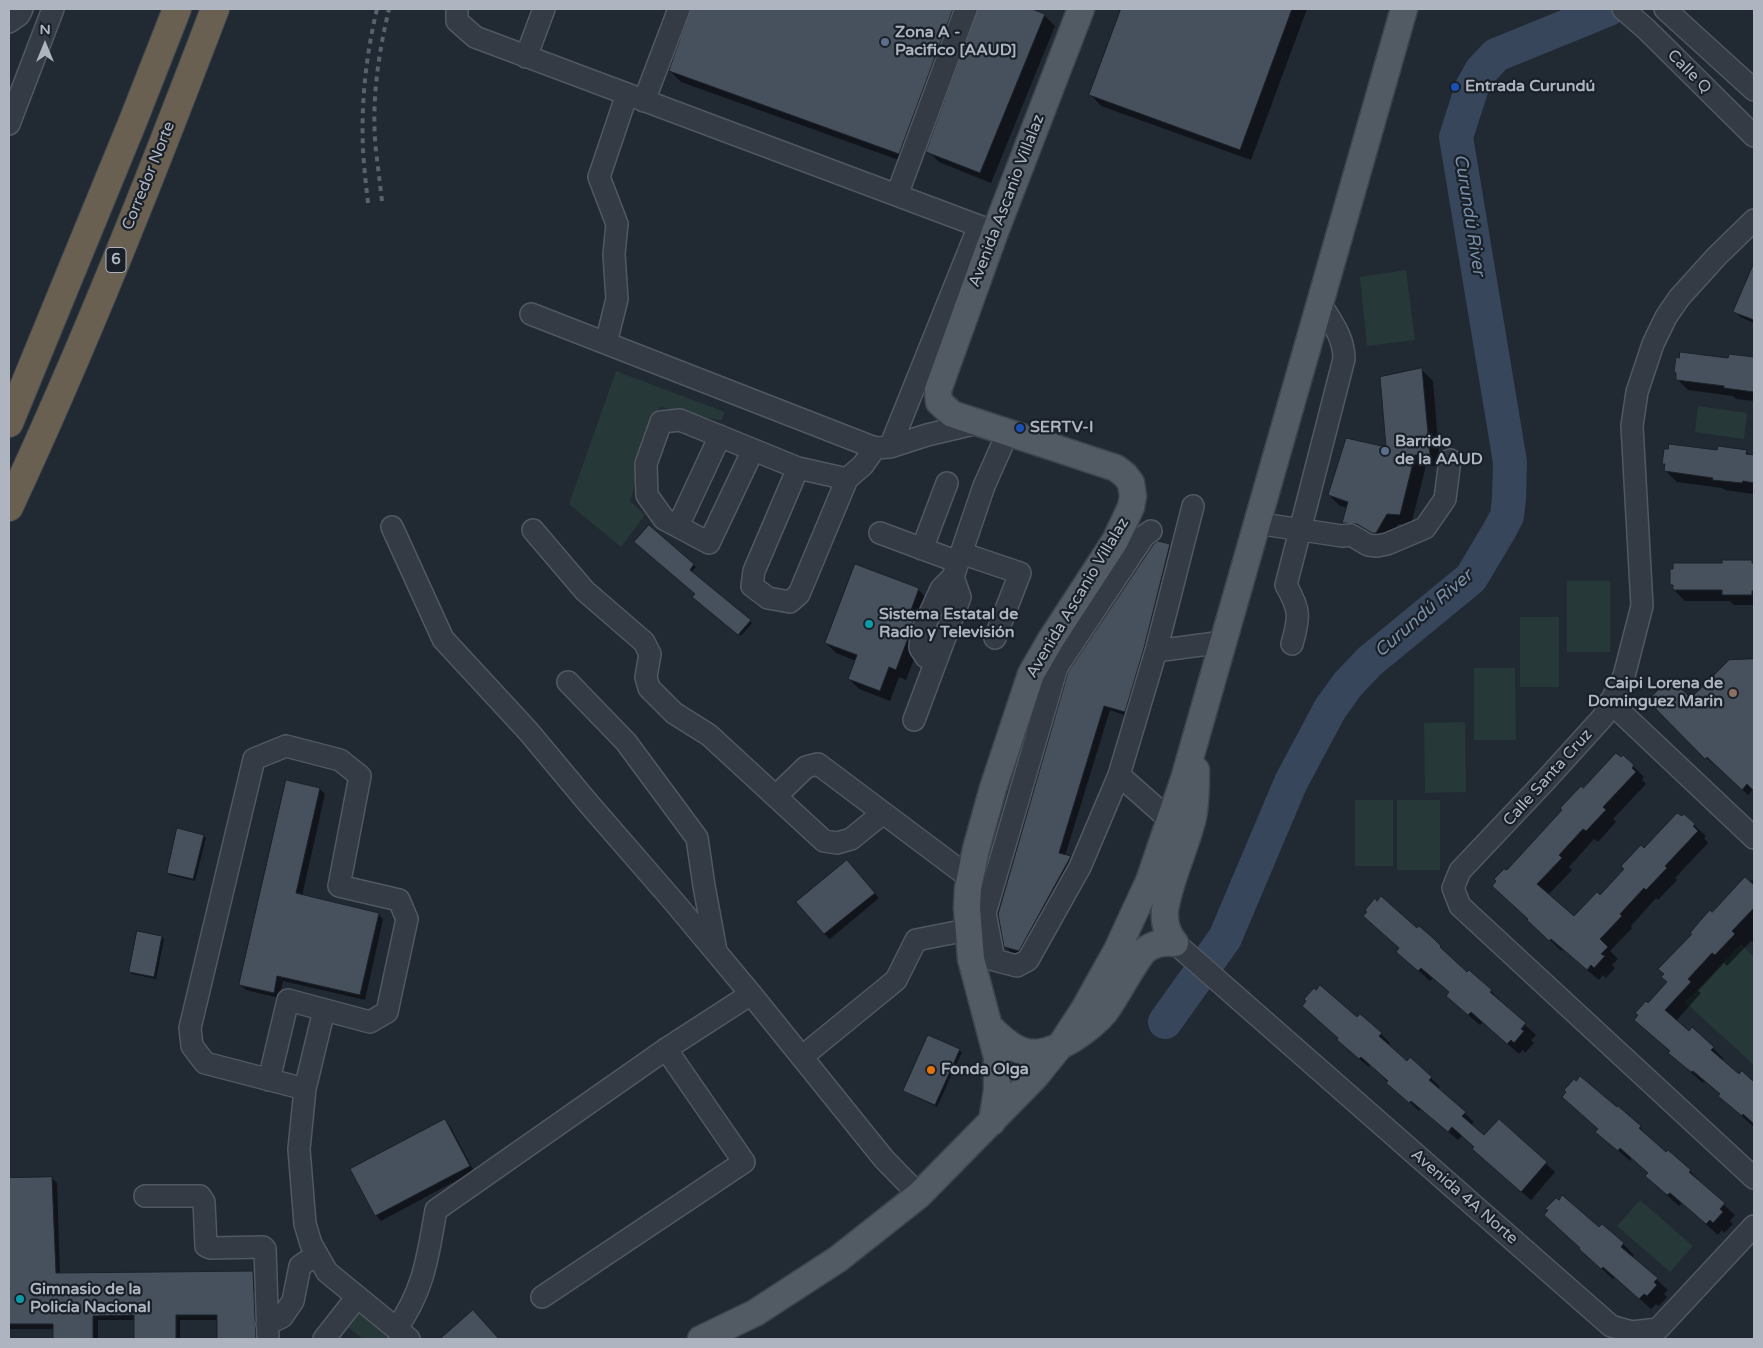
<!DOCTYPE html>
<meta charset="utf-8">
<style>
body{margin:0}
#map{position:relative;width:1763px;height:1348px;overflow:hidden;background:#212933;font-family:"Varela Round",sans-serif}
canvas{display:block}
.frame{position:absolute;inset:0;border:10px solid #aeb5c1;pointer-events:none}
.north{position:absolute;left:20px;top:20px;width:50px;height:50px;-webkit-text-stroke:4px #192028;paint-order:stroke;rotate:0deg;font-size:14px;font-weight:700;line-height:20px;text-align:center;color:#aeb5c1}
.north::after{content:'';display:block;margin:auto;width:18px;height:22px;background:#aeb5c1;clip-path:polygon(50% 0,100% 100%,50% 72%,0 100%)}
</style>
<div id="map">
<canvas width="1763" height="1348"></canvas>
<div class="frame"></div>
<div class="north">N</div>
</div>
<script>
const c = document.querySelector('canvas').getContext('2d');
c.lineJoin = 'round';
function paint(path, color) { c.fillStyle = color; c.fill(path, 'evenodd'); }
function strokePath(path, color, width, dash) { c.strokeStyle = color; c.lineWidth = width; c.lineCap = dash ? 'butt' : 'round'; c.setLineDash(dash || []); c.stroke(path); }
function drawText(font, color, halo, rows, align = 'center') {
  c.font = font + ' "Varela Round",sans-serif'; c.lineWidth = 4.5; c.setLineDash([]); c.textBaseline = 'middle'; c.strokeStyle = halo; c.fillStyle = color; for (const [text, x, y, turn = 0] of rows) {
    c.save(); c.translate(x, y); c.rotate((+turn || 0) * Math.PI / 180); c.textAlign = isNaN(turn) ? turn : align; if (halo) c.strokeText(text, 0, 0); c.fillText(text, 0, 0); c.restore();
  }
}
const green = new Path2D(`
 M1406 270 1415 340 1367 346 1360 277Z
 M616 371 725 412 721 421 660 407 630 501 645 515 621 547 569 504Z
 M1698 406 1747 413 1744 439 1695 432Z
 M1567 581H1610V652H1567Z
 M1520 617H1559V687H1520Z
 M1474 668H1515L1516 740H1474Z
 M1465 722 1466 792 1425 793 1424 723Z
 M1355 800H1393V866H1355Z
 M1397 800H1440V870H1397Z
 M1741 944 1754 957V1065L1685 1002Z
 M1640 1200 1693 1246 1670 1272 1617 1226Z
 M355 1308 395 1339H363L344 1324Z`);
const shadow = new Path2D(`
 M692 9H972L910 164 681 82 670 71 692 14Z
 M979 9H1028L1044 15 1055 26 991 183 939 162 928 151Z
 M1122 9H1307L1251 160 1101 106 1090 94Z
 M1754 266V323L1740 317 1735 311Z
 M1730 355 1754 359V401L1736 399 1733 396 1688 390 1677 379 1729 360Z
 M1422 370 1433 381 1440 466H1426L1411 525 1398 524 1388 544 1355 534 1344 523 1348 508 1340 506 1329 495 1388 449Z
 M1718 451H1746L1751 456H1754L1753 494 1725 490 1722 488 1677 482 1666 471V466L1664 463Z
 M649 527 696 567 691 572 752 623 741 636 696 599V594Z
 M1159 542 1170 546 1175 551 1130 717 1110 710 1065 856 1071 857 1076 862 1024 955 1011 952 1005 947Z
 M1752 562 1754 564V605H1734L1730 601H1685L1674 590V587L1671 584 1723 564Z
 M918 589 928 600 918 649 906 680 899 677 890 701 859 689 849 679 856 661 836 653 826 643Z
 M1730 661H1754V686H1740L1754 701V790L1753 789 1748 795 1713 761 1712 763 1651 703 1691 700Z
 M1633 766 1644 777 1642 780 1646 784 1613 819 1616 822 1598 842 1594 839 1569 867 1572 870 1548 895 1574 918 1600 897 1644 850 1684 816 1706 836 1704 838 1708 843 1675 878 1677 880 1658 900 1656 898 1631 926 1632 928 1610 951 1618 959 1612 965 1615 968 1606 978 1603 975 1599 980 1562 949 1561 951 1529 919 1507 872 1583 790Z
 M320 789 325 794 302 896 378 914 383 919 365 1000 283 981 279 998 246 990 240 985Z
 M204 836 206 838 195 881 170 875 168 872Z
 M852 867 879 898 830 939 824 934Z
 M1752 880 1754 882V944L1751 941 1727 966 1724 963 1698 991 1701 993 1676 1021 1689 1032 1713 1048 1724 1059 1722 1061 1739 1076 1742 1072 1754 1083 1753 1126 1731 1107 1720 1096 1721 1095 1704 1081 1703 1083 1681 1064 1671 1052 1635 1020 1668 982 1712 914Z
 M1418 929 1432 939 1467 973 1491 991 1502 1002 1501 1003 1536 1035 1531 1040 1534 1043 1525 1053 1523 1050 1519 1054 1483 1022 1480 1025 1459 1007 1450 993 1433 978 1430 981 1409 962Z
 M162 937 164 939 156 979 132 974 130 972Z
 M1360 1016 1381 1034 1390 1043 1388 1046 1407 1063 1431 1078 1440 1087 1438 1089 1474 1122 1471 1125 1484 1137 1499 1121 1555 1172 1531 1200 1483 1158 1475 1147 1462 1136 1458 1140 1421 1109 1419 1111 1370 1065 1369 1067 1347 1049 1357 1019Z
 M929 1036 962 1052 937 1107 904 1091Z
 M445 1121 450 1126 474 1171 381 1221 376 1215Z
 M1640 1127 1650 1139 1690 1171 1701 1182 1700 1183 1735 1215 1730 1221 1733 1224 1724 1233 1722 1230 1718 1235 1682 1203 1679 1206 1658 1187 1649 1174 1632 1158 1630 1161 1597 1132Z
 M52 1178 57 1183 60 1274 253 1273 258 1278 260 1339H219L218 1320H180V1339H135V1320H98V1339H54V1329H9V1180Z
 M1599 1229 1623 1244 1634 1255 1632 1258 1668 1290 1664 1294 1667 1297 1659 1306 1656 1304 1651 1309 1615 1277 1613 1279 1580 1249Z`);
const river = new Path2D(`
 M1165 1022 1225 938 1291 782 1330 709 1348 684 1370 661 1471 578 1499 531 1507 516 1509 498 1510 462 1456 137 1472 87 1481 71 1496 55 1609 9`);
const building = new Path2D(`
 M691 9H953L899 154 669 71Z
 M978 9H1032L1045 14 980 173 926 152Z
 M1121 9H1292L1240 150 1089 95Z
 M1754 263V320L1733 312Z
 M1680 352 1728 358 1729 354 1754 357V392L1724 388V386L1676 380V373L1674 372 1676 357 1679 358Z
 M1422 368 1430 455H1415L1400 515 1387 514 1376 533H1372L1357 524 1342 523 1348 502 1328 495 1346 438 1386 447 1380 377Z
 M1669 444 1717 450 1718 446 1747 450 1746 454 1754 455V483L1743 481 1742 483 1712 480 1713 478 1664 471 1665 464H1662L1664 449H1668Z
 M649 525 694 564 690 570 751 620 738 635 692 597 695 594 634 542Z
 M1158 541 1170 544 1144 648 1125 712 1104 706 1059 853 1071 856 1019 951 1004 947 998 914 1068 672 1153 545Z
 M1722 560H1752V563H1754V591H1752V595H1722V590H1673V585H1670V569H1673V563H1722Z
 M855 564 919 588 910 613 916 615 910 628 908 638 896 670 889 667 880 691 848 679 857 655 825 643Z
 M1754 659V791L1747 784 1742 790 1707 757 1705 759 1650 703 1654 698 1652 696 1663 685 1665 687 1672 680 1691 698 1729 660Z
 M1616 753 1621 757 1623 755 1634 765 1632 768 1636 772 1603 807 1606 810 1586 831 1583 829 1559 855 1562 858 1537 884 1574 916 1597 892 1600 895 1624 869 1621 866 1641 845 1644 848 1677 813 1682 816 1684 814 1695 824 1693 826 1698 831 1665 866 1667 868 1646 890 1644 888 1620 914 1622 916 1600 939 1608 947 1601 954 1605 956 1594 968 1591 965 1587 970 1551 939 1549 941 1527 920 1528 919 1492 886 1496 881 1494 879 1504 869 1507 870 1562 810 1560 808 1581 786 1583 788Z
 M286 780 320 788 296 893 379 913 360 995 277 976 274 993 239 985Z
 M177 828 204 835 193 879 167 873Z
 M847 860 875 893 824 934 796 902Z
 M1745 877 1754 885V908L1732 931 1735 934 1715 955 1712 953 1688 979 1691 982 1665 1010 1689 1031 1692 1027 1714 1047 1711 1050 1739 1074 1742 1071 1754 1082V1124L1743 1114 1742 1116 1718 1096 1720 1094 1693 1071 1691 1072 1668 1053 1670 1051 1634 1020 1638 1015 1635 1013 1646 1001 1648 1003 1667 982 1661 977 1664 974 1658 969 1692 934 1690 933 1700 921 1710 910 1712 912Z
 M1381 896 1417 928 1419 926 1433 938 1441 946 1440 947 1467 972 1469 970 1492 990 1490 992 1526 1023 1521 1029 1524 1031 1514 1043 1511 1040 1507 1044 1471 1012 1468 1015 1446 996 1449 992 1421 968 1418 971 1396 952 1399 948 1363 916 1367 912 1365 910 1375 898 1377 901Z
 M137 931 162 936 154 977 129 972Z
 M1320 985 1357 1017 1360 1014 1373 1025 1382 1033 1379 1036 1407 1061 1410 1057 1432 1077 1429 1080 1466 1112 1462 1116 1484 1135 1499 1119 1547 1162 1521 1192 1472 1149 1474 1147 1452 1127 1448 1132 1411 1101 1409 1103 1386 1083 1388 1081 1361 1057 1359 1059 1337 1040 1338 1038 1302 1006 1306 1001 1304 999 1314 988 1316 990Z
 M928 1035 960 1049 935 1105 903 1091Z
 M1580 1076 1617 1107 1618 1106 1641 1126 1639 1128 1666 1152 1668 1150 1691 1170 1689 1172 1725 1203 1720 1209 1723 1212 1713 1223 1710 1220 1706 1224 1670 1193 1667 1195 1645 1176 1648 1173 1620 1148 1618 1151 1595 1132 1598 1129 1562 1097 1566 1092 1564 1090 1574 1079 1576 1081Z
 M445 1119 470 1166 375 1216 350 1169Z
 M52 1177 56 1273 253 1271 256 1339H217V1315H176V1339H134V1315L93 1316V1339H53V1324H9V1178Z
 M1562 1195 1599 1227 1602 1224 1615 1235 1624 1243 1621 1247 1658 1278 1654 1282 1657 1285 1647 1296 1644 1294 1639 1299 1603 1267 1601 1269 1579 1249 1580 1248 1544 1215 1548 1210 1545 1209 1556 1198 1559 1200Z
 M473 1310 499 1339H440Z`);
const minor = new Path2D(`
 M457 9V21L475 37 995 232
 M1623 9 1646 29 1754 136
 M1665 9 1754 90
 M9 22 19 15 22 9
 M526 57 544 9
 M644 101 679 9
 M9 124 53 9
 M897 195 966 9
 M1754 220 1717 256 1679 298 1666 317 1653 344 1637 392 1632 426 1642 606 1624 676 1603 717 1545 781 1460 871 1453 888 1460 906 1754 1178
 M531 314 875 448 890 447 927 435 978 423
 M606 343 617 299 614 254 617 224 599 177 627 94
 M890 447 979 226
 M753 450 709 543 664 519 647 495 646 464 661 422 680 420 798 468 847 479
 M798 468 754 571 752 586 768 598 790 602 799 594 847 479 863 465 875 448
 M1256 523 1342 536 1351 535 1368 545 1377 546 1387 544 1425 528 1445 499 1450 460
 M678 526 720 436
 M392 527 443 639 528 731 589 804 675 903 751 994 884 1159 919 1195
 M533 530 585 591 644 642 650 654 646 677 649 688 674 713 709 735 824 841 837 843 851 839 883 813
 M880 533 958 562
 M922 549 947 483
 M961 553 1020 573 995 638
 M1292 644C1300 616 1300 610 1286 585L1344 359C1344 337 1331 321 1320 303
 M1156 651 1193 506
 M936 661 926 657 920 648 921 633 941 589 953 577
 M568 682 626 742 697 838 704 886 716 951
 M1610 702 1754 838
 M914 720 960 597 953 577 984 486 1008 432
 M1119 775 1080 867 1028 960 1017 966 994 960 985 913 1057 667 1144 536 1151 531
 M776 796 806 767 818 764 970 878
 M1171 821 1119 775 1156 651 1223 642
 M1175 943 1611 1326 1632 1332 1658 1329 1754 1226
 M324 1010 305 1089 299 1149 305 1224 311 1244 327 1272 409 1339
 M803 1056 896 980 916 940 967 930
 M269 1080 288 1000 370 1022 387 1012 407 919 399 900 339 886 360 776 340 760 286 746 254 759 190 1028 192 1046 205 1063 305 1089
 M145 1196H200L204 1202 206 1246 211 1248 263 1247 265 1249 268 1339
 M542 1297 744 1162 666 1049
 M267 1324 282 1317 293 1301 300 1266 317 1254
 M396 1329C424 1291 428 1255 436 1210L666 1049 751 994
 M324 1339 357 1297`);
const major = new Path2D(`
 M1175 943C1167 934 1164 922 1165 910 1169 881 1186 847 1193 817 1196 802 1196 786 1196 770
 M989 1026C1019 1057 1035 1061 1073 1039 1085 1031 1096 1023 1105 1012 1119 993 1129 970 1144 951 1154 943 1163 942 1175 943
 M992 1122 997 1090V1057L971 959 967 908 968 888 976 849 993 788 1031 674 1050 641 1115 541 1131 507 1133 496 1131 483 1125 475 1116 468 952 414 939 402 938 390 995 232 1081 9
 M701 1339 755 1313 838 1259 919 1195 1035 1077 1060 1046 1083 1011 1117 950 1149 881 1184 779 1404 9`);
const highway = new Path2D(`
 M9 423 133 121 177 9
 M9 507C85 344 151 177 215 9`);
const rail = new Path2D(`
 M382 201C380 184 378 168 376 151 371 104 378 55 389 9
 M368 203C366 185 364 167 363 150 361 102 366 55 377 9`);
const markers = [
 [885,42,5,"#5c6f8a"],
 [1455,87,5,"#1a4fb4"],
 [1020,428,5,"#1a4fb4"],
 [1385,451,5,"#5c6f8a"],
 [869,624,5,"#0f9aa8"],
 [1733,693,5,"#8d6e63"],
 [931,1070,5,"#e8710a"],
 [20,1299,5,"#0f9aa8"]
];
const shields = [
 [116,260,20]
];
const shieldNames = [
 ["6",116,260]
];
const poiNames = [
 ["Zona A -",895,33],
 ["Pacìfico [AAUD]",895,51],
 ["Entrada Curundú",1465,87],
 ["SERTV-I",1030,428],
 ["Barrido",1395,442],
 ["de la AAUD",1395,460],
 ["Sistema Estatal de",879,615],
 ["Radio y Televisión",879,633],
 ["Caipi Lorena de",1723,684,"right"],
 ["Dominguez Marin",1723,702,"right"],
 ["Fonda Olga",941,1070],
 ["Gimnasio de la",30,1290],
 ["Policía Nacional",30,1308]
];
const streetNames = [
 ["Calle Q",1689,72,45],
 ["Corredor Norte",149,176,-68],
 ["Avenida Ascanio Villalaz",1007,201,-69],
 ["Avenida Ascanio Villalaz",1078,598,-59],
 ["Calle Santa Cruz",1548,778,-48],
 ["Avenida 4A Norte",1464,1197,41]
];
const waterNames = [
 ["Curundú River",1469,215,81],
 ["Curundú River",1424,614,-41]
];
paint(green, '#263838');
paint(shadow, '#0007');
strokePath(river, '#37465b', 34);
paint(building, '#47505d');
strokePath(building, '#1b222a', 1);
strokePath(minor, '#515862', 24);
strokePath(major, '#3d444e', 29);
strokePath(highway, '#3e454e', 30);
strokePath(minor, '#343b44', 21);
strokePath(major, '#525a64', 26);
strokePath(highway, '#696051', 28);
strokePath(rail, '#58616d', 4, [5, 5]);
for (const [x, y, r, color] of markers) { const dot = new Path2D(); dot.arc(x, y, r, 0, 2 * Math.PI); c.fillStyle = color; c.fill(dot); strokePath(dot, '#192028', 2); }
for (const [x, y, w] of shields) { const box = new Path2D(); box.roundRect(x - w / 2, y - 12.5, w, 25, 4); c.fillStyle = '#192028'; c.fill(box); strokePath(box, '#aeb5c1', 1); }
drawText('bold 15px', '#aeb5c1', null, shieldNames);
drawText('bold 16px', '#aeb5c1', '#192028', poiNames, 'left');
drawText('16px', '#aeb5c1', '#192028', streetNames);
drawText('italic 18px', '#788da7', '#192028', waterNames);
</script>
